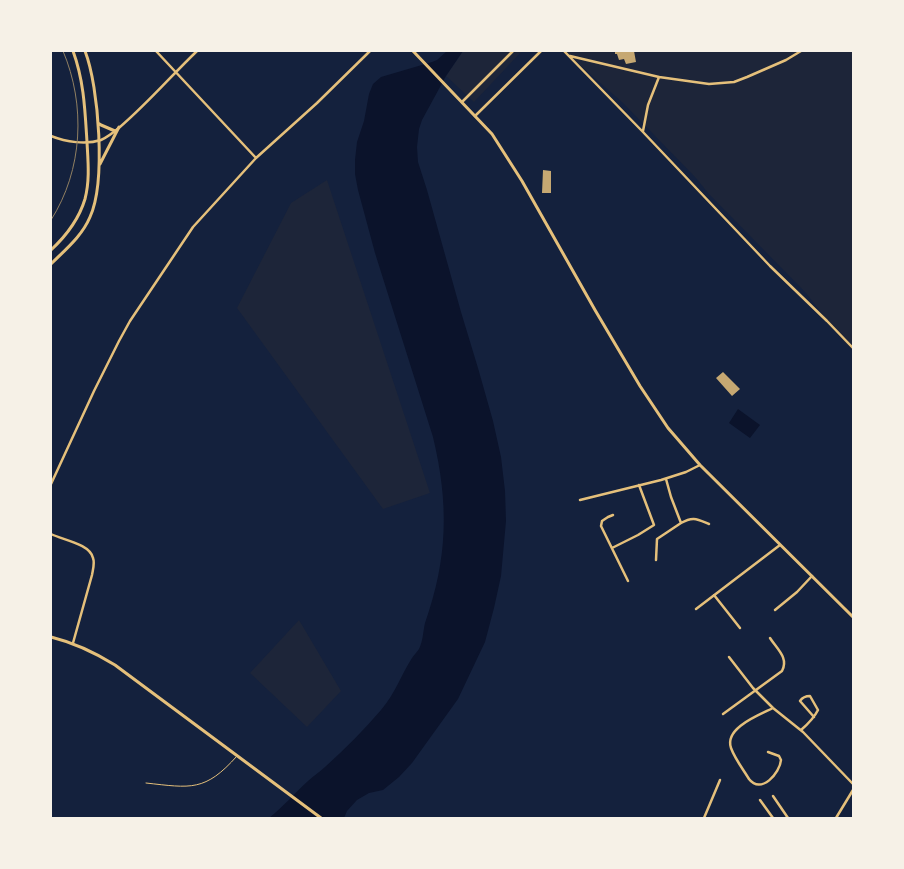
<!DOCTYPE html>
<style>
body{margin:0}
#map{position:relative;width:904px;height:869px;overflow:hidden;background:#14213d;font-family:"Exo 2",sans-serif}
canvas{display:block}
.frame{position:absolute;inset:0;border:52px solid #f6f1e7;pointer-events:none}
</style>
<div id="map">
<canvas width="904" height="869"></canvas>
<div class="frame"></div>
</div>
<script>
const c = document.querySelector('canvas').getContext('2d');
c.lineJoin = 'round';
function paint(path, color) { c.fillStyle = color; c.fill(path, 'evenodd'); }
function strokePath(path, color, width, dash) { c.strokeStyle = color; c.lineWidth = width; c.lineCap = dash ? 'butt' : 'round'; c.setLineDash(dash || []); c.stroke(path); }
const green = new Path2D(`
 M463 51H522L474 102 446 76Z
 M564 51H853V350L844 342 806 293 708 193 696 178 623 103Z
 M327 180 430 493 383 509 237 308 291 203Z
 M299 620 341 691 307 727 250 673Z`);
const water = new Path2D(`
 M447 51H463L446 76 422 120 419 129 417 147 418 162 427 190 461 312 478 368 493 421 501 457 505 491 506 521 501 576 494 608 485 642 458 699 412 763 399 777 383 790 369 793 357 800 347 811 344 818H269C283 807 295 793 308 781 313 776 320 772 325 767 345 749 364 730 381 710 395 694 401 675 412 658 414 655 417 652 419 649 423 641 423 632 425 623 448 558 449 504 433 437L375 253 358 190 355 174V160L357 142 364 121 369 94 373 84 381 77 432 62 437 60Z
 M738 409 760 425 750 438 729 423Z`);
const building = new Path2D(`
 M615 51H634L636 62 626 64 624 59 619 60 617 54H615Z
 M543 170 551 171V193H542Z
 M723 372 740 389 732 396 716 378Z`);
const service = new Path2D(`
 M146 783C191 788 205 792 237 756`);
const minor = new Path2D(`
 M156 51 256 158
 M564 51 643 132 770 266 827 321 853 348
 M570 56 659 77 709 84 734 82 747 77 786 60 801 51
 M462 102 513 51
 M475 116 541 51
 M643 131 648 105 659 77
 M51 136C66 142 86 145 101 140 108 137 114 132 120 127 147 104 171 76 197 51
 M51 484 94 391 119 341 130 321 193 227 256 158 317 103 370 51
 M580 500 661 480 686 472 700 465
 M613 515 608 517 602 521 601 526 628 581
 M681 523C693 516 697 519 709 524
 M51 534C63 540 90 544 93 558 95 563 93 569 92 575L73 643
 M612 548 638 535 654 525 639 485
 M656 560 657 539 681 523 671 497 666 479
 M714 595 740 628
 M696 609 780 545
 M775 610 797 592 812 576
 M729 657 753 688 773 708 803 732 853 784
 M723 714 782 671C789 658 777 649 770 638
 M801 730C808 724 814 718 818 710L810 696C806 696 802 698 800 701L814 717
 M768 752 779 756 781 760C780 773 761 795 749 779 743 769 735 759 731 748 724 728 759 715 773 708
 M773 796 788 818
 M760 800 773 818
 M704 818 720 780
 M836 818 853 790`);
const tertiary = new Path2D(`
 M413 51 492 134 522 181 595 310 640 386 668 428 700 465 853 617
 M51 637C75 643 94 652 115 665L321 818`);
const secondary = new Path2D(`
 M98 123 101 125 115 131
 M100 164 119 127
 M51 250C66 236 79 219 85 199 90 180 88 161 87 142 85 110 84 81 73 51
 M51 264C66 249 82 236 90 217 106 182 99 87 85 51`);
const rail = new Path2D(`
 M51 220C83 170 86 105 63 51`);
paint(green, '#1d2539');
paint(water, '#0b132b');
paint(building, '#c6a872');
strokePath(service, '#e5c07b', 1);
strokePath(minor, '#e5c07b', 2.5);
strokePath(tertiary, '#e5c07b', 3);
strokePath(secondary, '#e5c07b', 3);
strokePath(rail, '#918062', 1);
</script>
